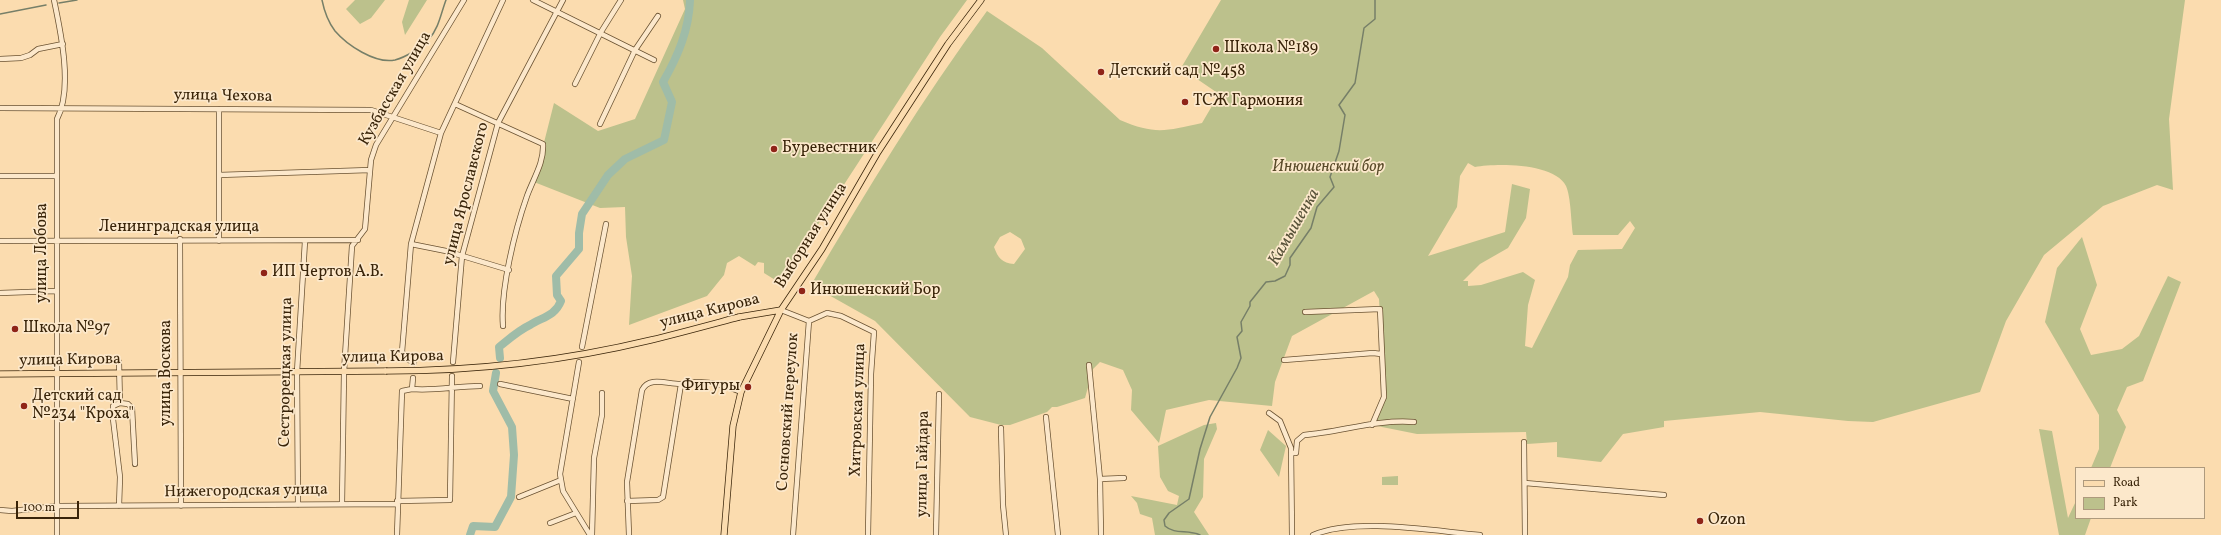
<!DOCTYPE html>
<meta charset="utf-8">
<style>
body{margin:0}
#map{position:relative;width:2221px;height:535px;overflow:hidden;background:#fbdcaf;font-family:Vollkorn,serif}
canvas{display:block}
.legend{position:absolute;left:2075px;top:467px;width:130px;height:52px;box-sizing:border-box;background:#fce8cb;border:1px solid #ae9a7d;margin:0;padding:5px 7px;list-style:none;font-size:12px;color:#392409}
.legend li{display:flex;align-items:center;gap:8px;height:20px}
.legend b{width:20px;border:1px solid #ae9a7d}
.scale{position:absolute;left:16px;top:501px;width:63px;height:18px;box-sizing:border-box;border:2px solid #392409;border-top:0;padding-left:5px;font-size:12px;line-height:14px;white-space:nowrap;color:#392409;-webkit-text-stroke:3px #fce8cb;paint-order:stroke}
</style>
<div id="map">
<canvas width="2221" height="535"></canvas>
<ul class="legend">
<li><b style="height:5px;background:#fbdcaf"></b>Road</li>
<li><b style="height:11px;background:#bcc18c"></b>Park</li>
</ul>
<div class="scale">100 m</div>
</div>
<script>
const c = document.querySelector('canvas').getContext('2d');
c.lineJoin = 'round';
function paint(path, color) { c.fillStyle = color; c.fill(path, 'evenodd'); }
function strokePath(path, color, width, dash) { c.strokeStyle = color; c.lineWidth = width; c.lineCap = dash ? 'butt' : 'round'; c.setLineDash(dash || []); c.stroke(path); }
function drawText(font, color, halo, rows, align = 'center') {
  c.font = font + ' Vollkorn,serif'; c.lineWidth = 3.5; c.setLineDash([]); c.textBaseline = 'middle'; c.strokeStyle = halo; c.fillStyle = color; for (const [text, x, y, turn = 0] of rows) {
    c.save(); c.translate(x, y); c.rotate((+turn || 0) * Math.PI / 180); c.textAlign = isNaN(turn) ? turn : align; if (halo) c.strokeText(text, 0, 0); c.fillText(text, 0, 0); c.restore();
  }
}
const green = new Path2D(`
 M355 0H385L371 18 360 24 346 9Z
 M409 0H427L405 35 402 22Z
 M683 0H967L940 37 780 283 764 273V263L758 262 755 266 739 256 727 263 724 275 707 296 629 325 632 276 626 237 625 207 600 208 534 182 554 103 598 131 635 119 685 9Z
 M1221 0H2185L2169 119 2173 190 2157 185 2103 206 2044 255 2006 321 1980 392 1873 422 1848 421 1760 412 1664 421V427L1623 434 1601 462 1557 457V442L1527 444 1526 432 1417 434 1372 425 1384 397 1379 299 1374 291 1292 336 1275 382 1272 406 1209 400 1166 410 1159 443 1131 410 1132 390 1123 370 1100 362 1093 369 1085 398 1057 407H1052L1047 412 1010 425H1001L970 417 875 321 811 285C866 191 922 99 987 11L1042 48 1120 120C1155 135 1166 131 1202 123L1219 94 1181 68ZM1468 163 1475 167C1497 163 1555 163 1566 186 1571 197 1571 222 1573 235H1618L1630 221 1635 228 1622 249 1578 250 1570 265 1568 277 1532 348 1525 346 1528 305 1535 280 1523 272 1481 285 1468 286V281H1463L1480 264 1508 248 1526 218 1530 189 1512 184 1505 232 1428 256 1457 207 1460 176ZM1010 232 1021 239 1025 249 1014 264C1002 263 998 258 994 247L1000 237Z
 M2082 237 2097 285 2080 329 2091 355 2122 349 2139 336 2168 276 2181 282 2143 381 2127 387 2117 410 2126 427 2110 468H2091L2099 449V415L2045 322 2057 268Z
 M1216 423 1217 429 1204 459 1203 497 1194 512 1209 535H1155L1152 518 1140 514 1137 503 1131 496 1177 505 1179 496 1168 491 1160 477 1158 446 1204 425Z
 M2039 429 2052 431 2068 518 2076 501V518H2091L2085 535H2059Z
 M1268 430 1286 446 1279 477 1260 450Z
 M1398 476V485H1382V477Z`);
const stream = new Path2D(`
 M322 0C324 10 329 23 335 31 347 45 375 64 395 60 406 57 421 48 429 39 439 28 441 13 446 0
 M59 3 77 0
 M0 14 46 5
 M1200 535C1188 529 1175 535 1165 526L1164 520 1169 513 1189 499 1200 449 1210 417 1237 368 1241 358 1237 337 1242 331 1241 322 1250 306V302L1266 282 1275 281 1285 276 1290 265V258L1311 228 1317 207 1334 187 1330 177 1339 151 1345 115 1339 105 1355 83 1364 28 1375 19V0`);
const river = new Path2D(`
 M500 358 499 347C509 339 519 330 530 325 543 317 555 316 561 301L557 295 556 276 579 249V233L582 214 608 175 625 159 664 140 672 102 663 82C678 56 689 30 690 0
 M470 535 473 526 495 527 511 497 514 455 512 427 493 391 496 373`);
const minor = new Path2D(`
 M54 0C61 33 73 89 57 119V535
 M533 0 654 60
 M0 59 21 58 30 55 38 49 63 44
 M575 84 601 32 621 0
 M455 104 543 144C544 163 534 177 527 196 515 230 500 290 503 326
 M0 108 371 110 441 133
 M219 109V241
 M600 124 635 50 658 16
 M219 175 370 170
 M0 176H57
 M180 239 181 506
 M0 241 358 240
 M411 244 446 251 509 270
 M0 293 56 291
 M781 310 809 321 793 535
 M1305 312 1380 309 1384 397 1372 425
 M809 321 827 313 841 316 874 332 871 374 868 535
 M582 347 606 224
 M1284 360 1373 353 1381 354
 M119 362 120 403 113 406V419L120 477 119 506
 M453 362 462 256 498 123 563 0
 M579 362 560 474 563 491 590 535
 M414 363 407 359 402 352 411 244 441 133 503 0
 M1089 365 1100 479 1101 535
 M500 384 573 399
 M412 389C435 391 457 386 480 386
 M120 403 128 404 132 408 135 464
 M1269 413 1280 421 1291 448 1292 535
 M1046 417 1058 535
 M1001 428 1003 505 1006 535
 M1524 442 1525 535
 M1291 453H1296L1297 441 1304 435C1341 432 1377 419 1414 422
 M1100 479 1124 478
 M1525 483 1664 495
 M519 497 561 480
 M397 501 450 500 452 376
 M627 501 658 500 663 497 681 384
 M342 504 344 372 352 246 365 229 371 160 376 145 464 0
 M298 505 297 372 305 241
 M0 510 12 511 58 506 397 504
 M550 523 576 513
 M397 535 402 391 412 389 413 378
 M592 535 594 458 602 415V393
 M629 535 627 482 642 390C649 376 667 384 680 384 686 384 692 382 698 382 713 382 728 386 741 392
 M936 535 939 394
 M1313 535C1356 517 1433 531 1480 535`);
const major = new Path2D(`
 M739 317 781 310
 M0 374 386 371
 M724 535 733 426 741 392 781 310 822 249 878 152 948 44 981 0`);
const majorBridge = new Path2D(`
 M386 371C475 371 564 361 651 340 680 333 709 325 739 317`);
const markers = [
 [1216,49,4,"#8f2418"],
 [1101,72,4,"#8f2418"],
 [1185,102,4,"#8f2418"],
 [774,149,4,"#8f2418"],
 [264,273,4,"#8f2418"],
 [802,291,4,"#8f2418"],
 [15,329,4,"#8f2418"],
 [748,387,4,"#8f2418"],
 [24,406,4,"#8f2418"],
 [1700,521,4,"#8f2418"]
];
const poiNames = [
 ["Школа №189",1224,49],
 ["Детский сад №458",1109,72],
 ["ТСЖ Гармония",1193,102],
 ["Буревестник",782,149],
 ["ИП Чертов А.В.",272,273],
 ["Инюшенский Бор",810,291],
 ["Школа №97",23,329],
 ["Фигуры",740,387,"right"],
 ["Детский сад",32,397],
 ["№234 \"Кроха\"",32,415],
 ["Ozon",1708,521]
];
const streetNames = [
 ["Кузбасская улица",396,89,-60],
 ["улица Чехова",223,97,1],
 ["улица Ярославского",467,194,-76],
 ["Ленинградская улица",179,228],
 ["Выборная улица",812,236,-58],
 ["улица Лобова",43,253,-90],
 ["улица Кирова",710,312,-14],
 ["улица Кирова",393,358,-1],
 ["улица Кирова",70,361,-1],
 ["Сестрорецкая улица",287,372,-89],
 ["улица Воскова",167,373,-90],
 ["Хитровская улица",859,410,-88],
 ["Сосновский переулок",789,412,-86],
 ["улица Гайдара",924,464,-89],
 ["Нижегородская улица",246,492,-1]
];
const parkNames = [
 ["Инюшенский бор",1328,168]
];
const waterNames = [
 ["Камышенка",1295,228,-60]
];
paint(green, '#bcc18c');
strokePath(stream, '#767f68', 1.5);
strokePath(river, '#9fbca8', 8);
strokePath(minor, '#6a5232', 6);
strokePath(major, '#392409', 7);
strokePath(minor, '#fce8cb', 4.5);
strokePath(major, '#fbdcaf', 5.5);
strokePath(majorBridge, '#392409', 7, []);
strokePath(majorBridge, '#fbdcaf', 5.5);
for (const [x, y, r, color] of markers) { const dot = new Path2D(); dot.arc(x, y, r, 0, 2 * Math.PI); c.fillStyle = color; c.fill(dot); strokePath(dot, '#fce8cb', 1.5); }
drawText('16px', '#392409', '#fce8cb', poiNames, 'left');
drawText('16px', '#392409', '#fce8cb', streetNames);
drawText('italic 16px', '#5a4b2a', '#fce8cb', parkNames);
drawText('italic 17px', '#585239', '#fce8cb', waterNames);
</script>
